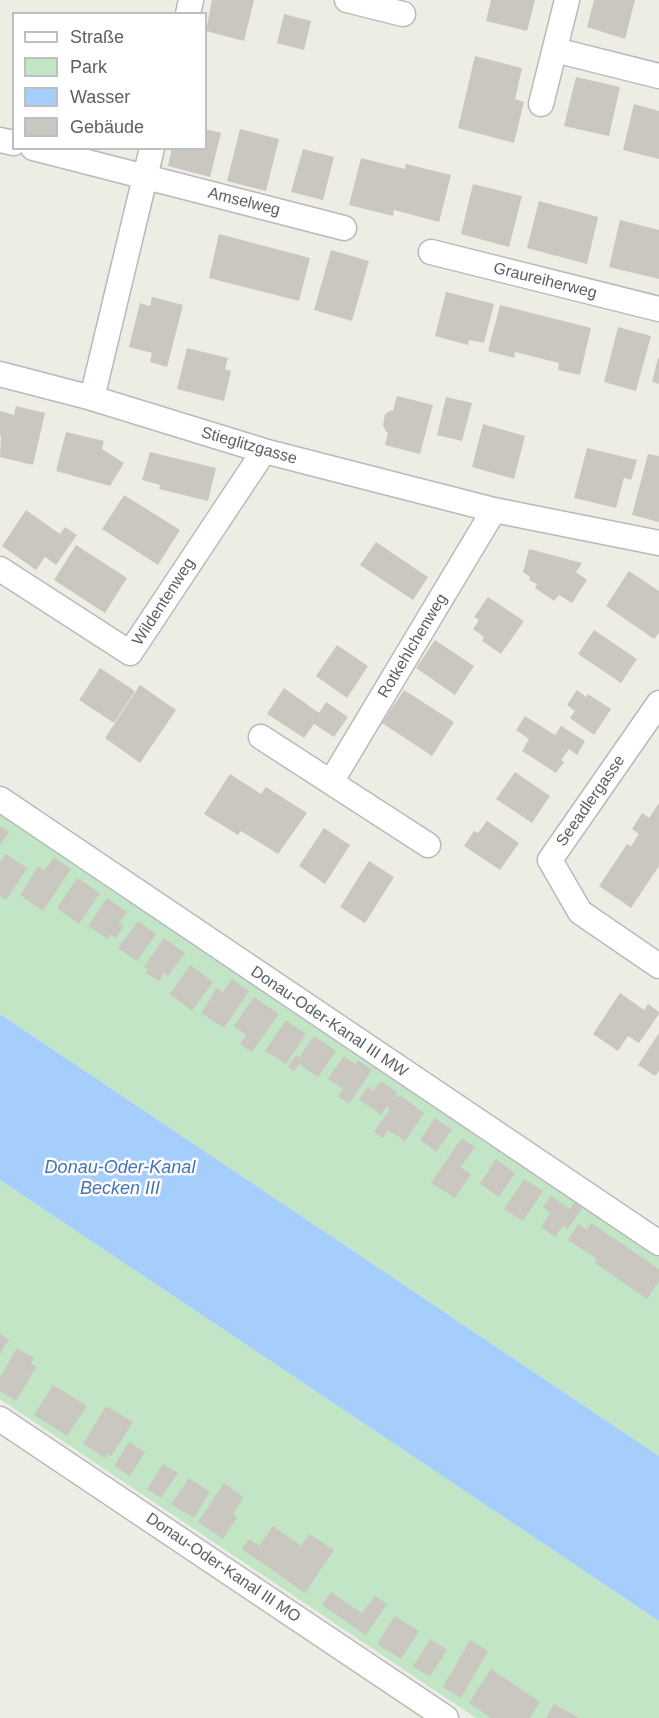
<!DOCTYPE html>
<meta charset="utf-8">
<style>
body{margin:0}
#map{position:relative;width:659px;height:1718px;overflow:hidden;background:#eeede4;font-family:Arial,sans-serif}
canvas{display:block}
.legend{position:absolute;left:12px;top:12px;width:195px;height:138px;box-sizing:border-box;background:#fff;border:2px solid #bebfc1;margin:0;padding:8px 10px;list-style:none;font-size:18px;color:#5c5f64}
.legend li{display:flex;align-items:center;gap:12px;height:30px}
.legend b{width:30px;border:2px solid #bebfc1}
</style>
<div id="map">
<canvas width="659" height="1718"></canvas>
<ul class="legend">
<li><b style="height:8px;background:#fff"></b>Straße</li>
<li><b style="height:16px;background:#c1e5c5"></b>Park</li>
<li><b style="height:16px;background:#a6cefc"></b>Wasser</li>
<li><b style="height:16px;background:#cac7c1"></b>Gebäude</li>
</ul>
</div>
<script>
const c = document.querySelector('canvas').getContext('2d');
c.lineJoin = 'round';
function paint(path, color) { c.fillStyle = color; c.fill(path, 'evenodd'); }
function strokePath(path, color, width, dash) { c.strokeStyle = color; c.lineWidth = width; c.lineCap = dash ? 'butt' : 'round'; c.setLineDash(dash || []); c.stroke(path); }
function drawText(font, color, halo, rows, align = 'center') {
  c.font = font + ' Arial,sans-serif'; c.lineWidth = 5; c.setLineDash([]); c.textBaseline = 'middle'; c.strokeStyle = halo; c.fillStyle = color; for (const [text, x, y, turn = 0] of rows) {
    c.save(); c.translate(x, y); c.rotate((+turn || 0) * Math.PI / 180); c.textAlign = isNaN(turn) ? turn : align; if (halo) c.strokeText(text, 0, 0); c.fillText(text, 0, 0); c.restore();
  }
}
const green = new Path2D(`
 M0 813 659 1257V1456L0 1014Z
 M0 1180 659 1621V1718H476L0 1399Z`);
const water = new Path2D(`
 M0 1014 659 1456V1621L0 1180Z`);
const building = new Path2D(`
 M212 0H254L244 41 206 31Z
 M491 0H535L527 31 486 21Z
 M594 0H635L625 39 587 27Z
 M284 14 311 21 304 50 277 43Z
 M475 56 522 68 515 99 524 102 514 143 458 128Z
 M576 77 620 87 609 136 564 126Z
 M634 104 659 111V159L623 150Z
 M206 129 221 133 210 177 168 166 172 148H206Z
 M240 129 279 139 266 191 227 181Z
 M303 149 334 157 323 200 291 192Z
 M361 158 405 169 406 164 451 175 439 222 394 210 393 216 349 205Z
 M473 184 522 196 509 247 461 234Z
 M539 201 598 217 587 264 527 248Z
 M620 220 659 230V279L609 267Z
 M219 234 310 258 299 301 209 278Z
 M331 250 369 261 352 321 314 310Z
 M446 292 494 304 484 343 469 340 468 345 435 336Z
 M152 297 183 305 167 367 150 362 152 353 129 347 140 303 150 306Z
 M500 305 591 328 580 375 558 370 559 363 515 352 514 358 488 351Z
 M618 327 651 336 636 391 604 382Z
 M187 348 228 358 225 369 231 371 224 401 177 389Z
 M658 358H659V384L652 382Z
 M397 396 433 405 420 454 385 445 388 433 386 432 383 425 385 414 391 410 393 411Z
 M446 397 472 403 462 441 437 435Z
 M16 406 45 413 33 465 0 457 1 436 0 435V411L14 415Z
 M483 424 525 436 514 479 472 467Z
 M66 432 104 441 102 449 124 463 110 486 56 471Z
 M587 448 637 460 631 480 624 478 616 508 574 498Z
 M150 452 216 468 208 501 159 489 160 485 142 480Z
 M648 454 659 456V522L632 515Z
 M124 495 180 530 158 565 102 529Z
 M26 510 60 534 65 527 77 535 56 565 45 557 36 570 2 546Z
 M376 542 428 577 413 600 360 565Z
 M76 545 127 578 105 613 54 580Z
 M529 549 582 563 576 572 587 580 572 603 559 595 554 601 535 588 537 584 529 580 530 577 523 572Z
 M629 571 659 591V633L654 639 606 606Z
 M488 597 524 621 501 654 482 641 484 637 473 629 479 620 474 617Z
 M594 630 637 659 621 683 578 654Z
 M435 640 474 666 455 695 416 668Z
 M337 645 368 666 347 698 316 676Z
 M100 668 135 691 114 723 79 700Z
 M140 685 176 710 140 763 105 738Z
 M284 688 319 713 326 702 348 717 334 737 314 724 304 738 267 714Z
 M404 690 454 722 432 756 382 723Z
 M577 690 586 697 588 694 611 709 594 735 570 718 575 711 567 705Z
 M525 716 555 735 561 726 585 741 577 755 569 749 561 760 564 762 556 773 522 751 529 739 516 730Z
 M515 772 550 796 532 823 496 799Z
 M230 774 261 794 266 787 307 813 278 854 241 831 238 835 204 814Z
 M659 803V866L631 908 599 886 627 844 631 846 639 834 632 829 642 813 649 818Z
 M487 821 519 843 500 870 464 846 474 831 478 833Z
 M0 826 9 832 0 845Z
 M324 828 350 845 325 884 299 866Z
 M6 854 27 868 6 900 0 896V862Z
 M54 857 71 869 43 911 20 895 38 866 44 871Z
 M369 861 394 877 365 923 340 907Z
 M77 878 100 893 79 924 57 908Z
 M107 898 127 912 119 923 124 926 116 938 111 935 108 939 88 926Z
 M138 921 156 934 137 961 118 948Z
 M164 938 185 953 168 976 164 973 159 981 146 973 148 969 144 967Z
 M190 965 213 982 192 1011 170 994Z
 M232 979 249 991 224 1028 201 1013 217 988 223 992Z
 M620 993 644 1010 648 1004 659 1012V1014L639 1043 628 1036 618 1051 593 1034Z
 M254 997 279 1014 252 1052 240 1044 246 1035 234 1026Z
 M286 1020 306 1034 286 1064 265 1051Z
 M659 1033V1071L655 1076 638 1065Z
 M314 1036 336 1051 318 1077 299 1064 294 1071 288 1067 296 1055 299 1058Z
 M344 1056 355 1064 358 1060 372 1070 349 1104 338 1096 343 1089 328 1079Z
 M381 1081 397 1092 395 1095 398 1098 400 1095 424 1113 405 1141 388 1130 383 1138 374 1132 390 1109 387 1106 381 1115 359 1099 368 1087 373 1091Z
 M435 1118 452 1130 436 1152 420 1140Z
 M462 1138 475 1147 461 1167 471 1174 455 1198 431 1183Z
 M496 1159 515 1173 499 1197 480 1184Z
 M524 1179 543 1191 523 1221 504 1209Z
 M551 1196 570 1209 575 1202 583 1207 568 1229 563 1226 555 1237 541 1227 550 1213 543 1207Z
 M591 1223 659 1269V1281L647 1299 595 1263 597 1259 568 1240 578 1224 587 1230Z
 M0 1334 9 1339 0 1354Z
 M17 1348 34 1358 31 1363 36 1367 16 1401 0 1391V1377Z
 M53 1385 87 1406 67 1436 34 1415Z
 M106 1406 133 1422 111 1456 108 1454 105 1458 83 1444Z
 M129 1442 145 1452 130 1476 114 1466Z
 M163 1464 178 1473 161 1498 147 1489Z
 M189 1478 210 1492 194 1518 171 1504Z
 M224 1483 244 1497 233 1514 237 1517 223 1539 198 1522Z
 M273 1526 301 1546 309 1534 334 1550 305 1593 242 1549 249 1539 259 1546Z
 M331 1592 362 1613 375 1596 387 1604 366 1635 322 1605Z
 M395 1616 419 1631 401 1659 377 1644Z
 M430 1639 447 1650 430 1676 413 1667Z
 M470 1640 488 1651 461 1698 443 1687Z
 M491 1669 540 1702 530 1718H491L469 1703Z
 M554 1704 579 1718H546Z`);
const minor = new Path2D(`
 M347 0 403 14
 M188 14 191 0
 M555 50 659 76
 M541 104 567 0
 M0 140 14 143
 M33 148 344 228
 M152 148 92 398 264 451 494 510 659 543
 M431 252 659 309
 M0 374 92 398
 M0 569 130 653 264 451
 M659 703 550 860 580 912 659 966
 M261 737 428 845
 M331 782 494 510
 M0 799 659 1243
 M0 1419 446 1718`);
const streetNames = [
 ["Amselweg",244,202,14],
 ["Graureiherweg",545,281,14],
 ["Stieglitzgasse",249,446,16],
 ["Wildentenweg",164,602,-57],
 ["Rotkehlchenweg",413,646,-59],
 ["Seeadlergasse",591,801,-55],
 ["Donau-Oder-Kanal III MW",329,1022,34],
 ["Donau-Oder-Kanal III MO",223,1568,34]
];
const waterNames = [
 ["Donau-Oder-Kanal",120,1168],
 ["Becken III",120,1189]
];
paint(green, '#c1e5c5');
paint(water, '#a6cefc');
paint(building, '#cac7c1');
strokePath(minor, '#b7b9be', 27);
strokePath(minor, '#fff', 24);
drawText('16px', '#5c5f64', '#fff', streetNames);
drawText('italic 18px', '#4672b6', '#fff', waterNames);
</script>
